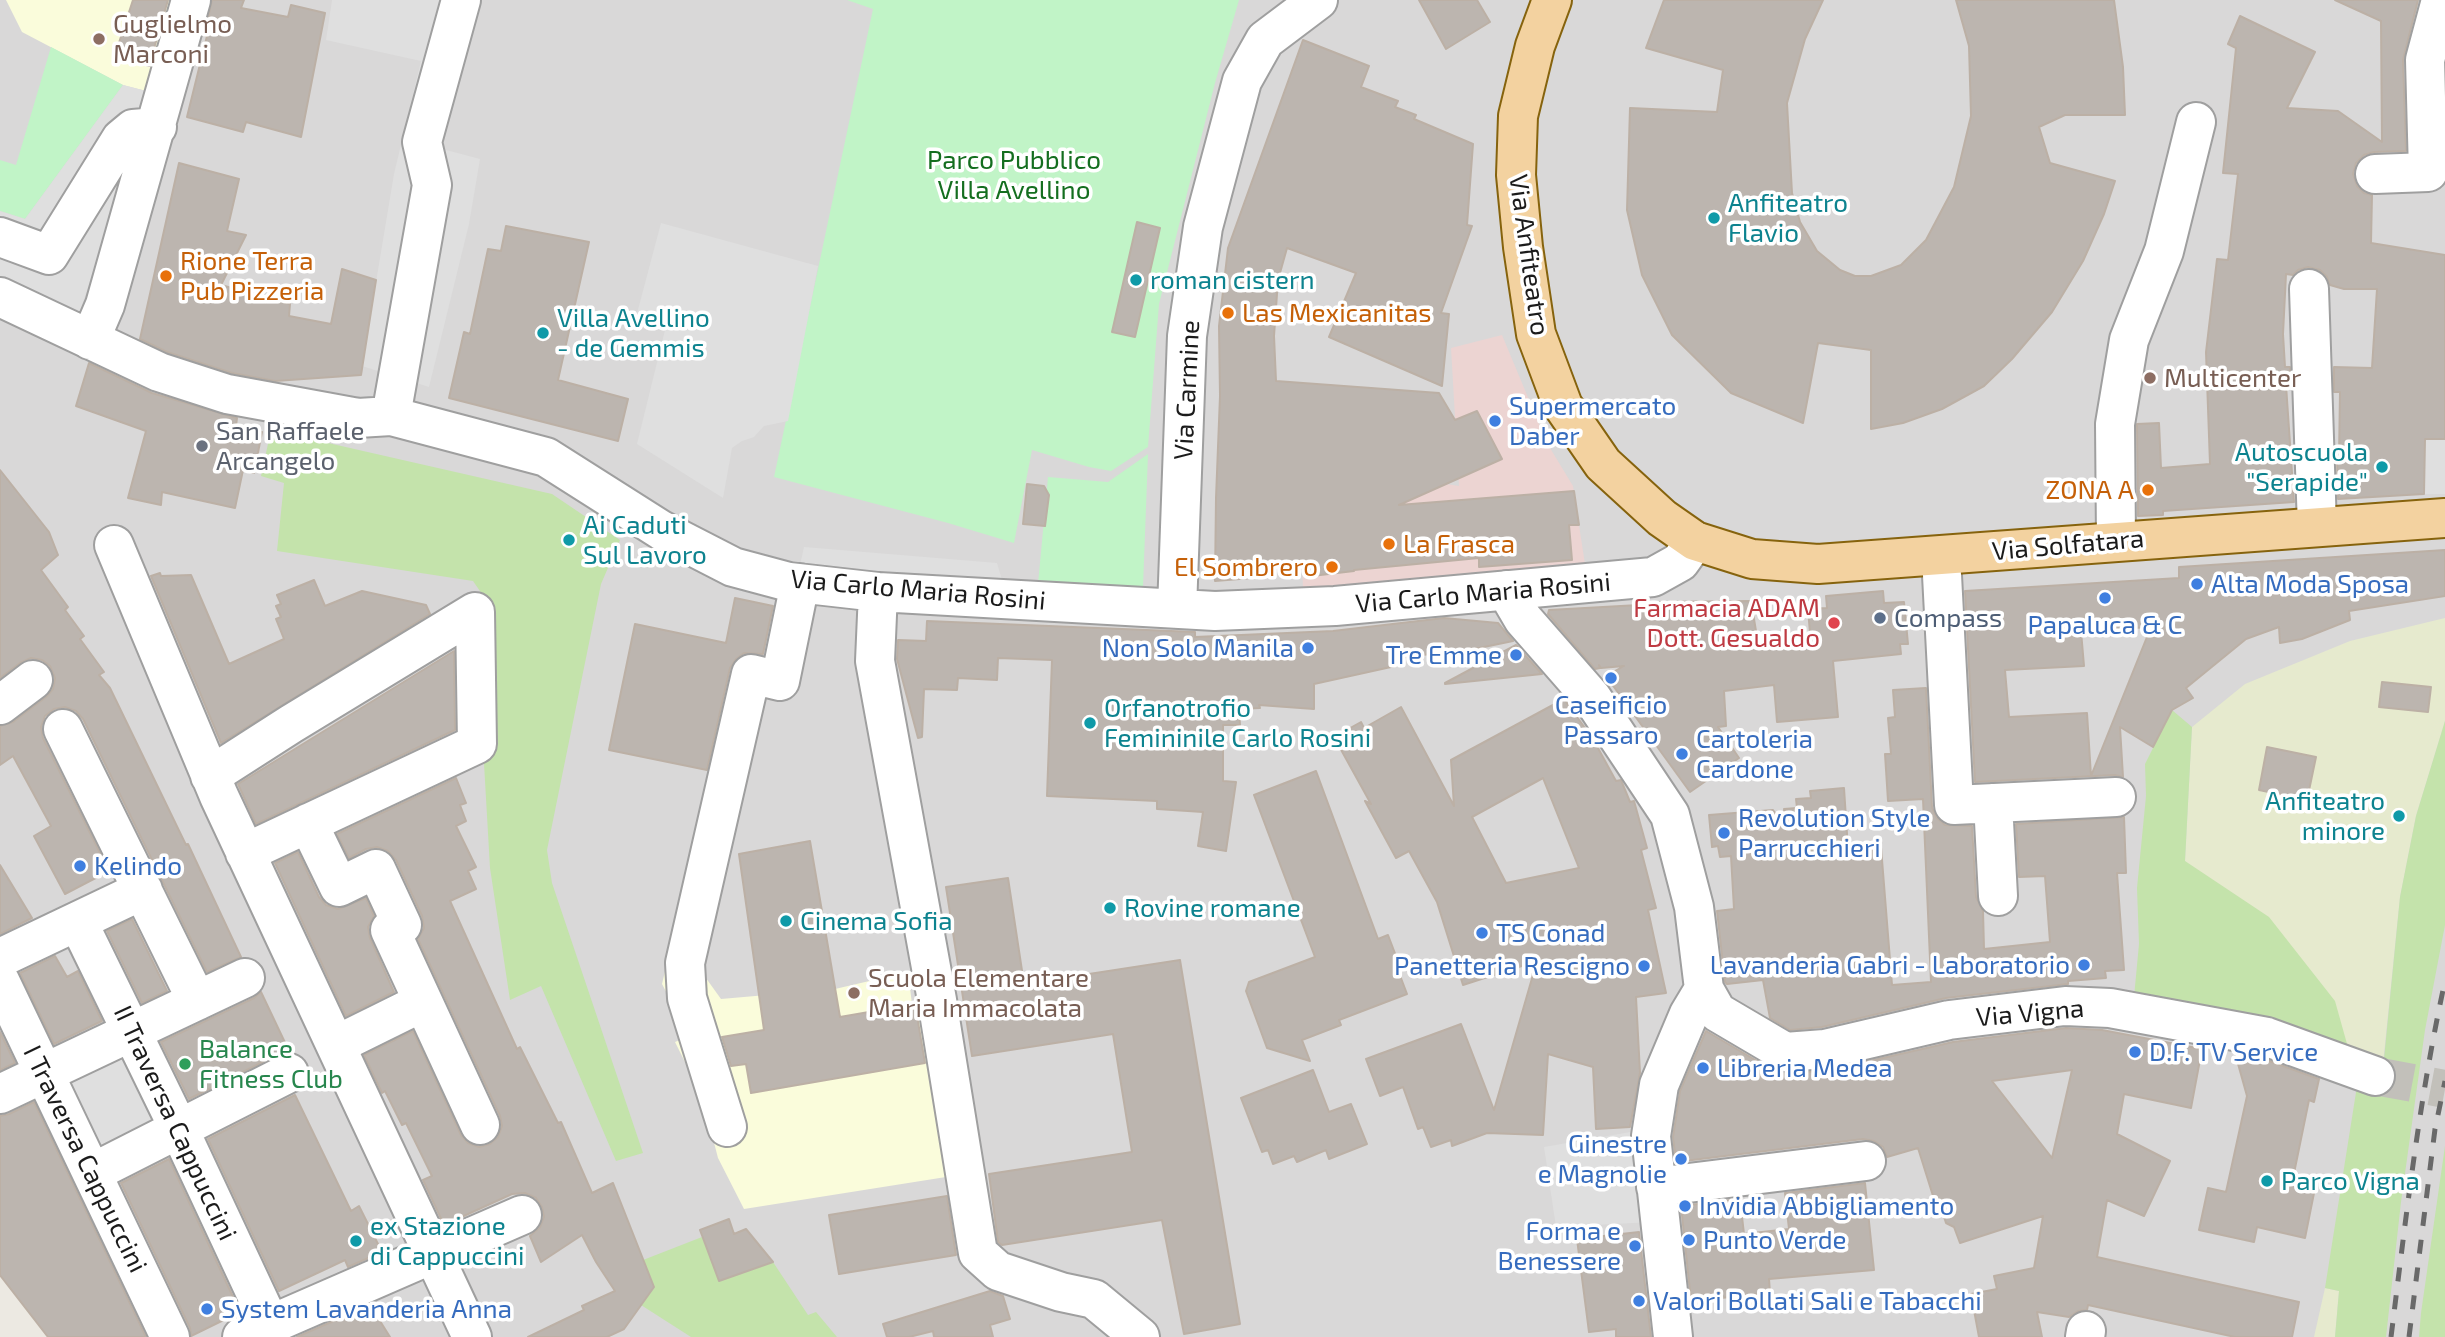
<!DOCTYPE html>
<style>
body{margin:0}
canvas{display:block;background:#ece9e2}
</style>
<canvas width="2445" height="1337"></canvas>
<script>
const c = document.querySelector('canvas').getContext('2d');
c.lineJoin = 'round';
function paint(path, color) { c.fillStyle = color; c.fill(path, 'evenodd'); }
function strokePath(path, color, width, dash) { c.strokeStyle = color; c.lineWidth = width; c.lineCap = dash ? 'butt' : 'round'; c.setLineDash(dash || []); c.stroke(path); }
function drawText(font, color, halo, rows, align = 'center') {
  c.font = font + ' "Exo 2",sans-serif'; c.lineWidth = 7; c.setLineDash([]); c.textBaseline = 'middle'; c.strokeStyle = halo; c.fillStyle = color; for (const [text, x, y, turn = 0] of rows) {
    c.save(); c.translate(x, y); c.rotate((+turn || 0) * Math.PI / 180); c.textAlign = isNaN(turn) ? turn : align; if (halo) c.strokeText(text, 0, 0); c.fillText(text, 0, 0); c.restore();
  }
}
const residential = new Path2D(`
 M0 0H2445V1337H166L131 1265 96 1286 0 1157Z`);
const commercial = new Path2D(`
 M1502 335 1547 443 1573 486 1585 564 1303 590 1300 490 1331 466 1459 486 1451 348Z`);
const education = new Path2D(`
 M6 0H171L150 92 123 85 22 32Z
 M711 780 698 967 721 999 835 989 908 972 912 1004 917 1003 946 1177 744 1209 718 1158 702 1096 675 1042 689 1036 662 984Z`);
const farmland = new Path2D(`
 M2445 618V721L2416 816 2400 897 2383 1064 2349 1051 2185 861 2192 727 2245 684 2350 641Z
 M2325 1288 2339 1291 2335 1337H2314Z`);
const grass = new Path2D(`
 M271 430 552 494 620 540 601 584 547 850 552 883 643 1153 616 1161 541 986 510 1000 490 868 483 746 491 607 473 581 277 551 284 483 261 476Z
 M2172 710 2192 727 2185 861 2269 917 2335 1001 2349 1051 2134 997 2139 944 2137 888 2146 796 2145 764Z
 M2445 721V925L2425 1030 2401 1202 2386 1337H2335L2339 1291 2325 1288 2357 1086 2381 1089 2400 897 2416 816Z
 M2445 1146V1337H2419L2421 1313Z
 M702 1237 719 1281 773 1262 808 1315 816 1312 837 1337H691L641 1305 654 1287 643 1260Z`);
const park = new Path2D(`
 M847 0H1239L1215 83 1159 304 1148 447 1111 471 1089 467 1032 450 1014 543 948 523 774 477 873 9Z
 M51 47 123 85 25 219 0 211V160L16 165Z
 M1148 454 1143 587 1038 584 1048 477 1108 482Z`);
const parking = new Path2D(`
 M332 0H471L431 146 480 159 469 224 429 387 362 366 394 174 421 61 326 40Z
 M123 85 150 92 141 128 78 317 0 284V211L25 219Z
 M661 223 818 266 788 421 764 426 754 437 742 441 732 448 723 498 637 444 665 330 635 321Z
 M2425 439H2445V494H2424Z
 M804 547 997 563 1003 583 800 565Z
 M124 1046 162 1126 95 1159 56 1078Z
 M1642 1130 1652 1222 1556 1227 1544 1147Z`);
const building = new Path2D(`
 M133 0H168L149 66 115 55Z
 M212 0H244L241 8 288 17 291 5 325 13 301 137 246 122 243 132 187 117 207 36 204 35Z
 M1419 0H1477L1490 22 1446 49Z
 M1664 0H1823L1805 39 1787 103 1792 193 1800 222 1817 251 1840 270 1855 276H1871L1901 265 1926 240 1954 187 1971 116 1969 46 1956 0H2114L2123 67 2125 115H2065L2039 127 2050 163 2115 181 2104 214 2083 261 2052 312 2012 359 1984 386 1942 409 1903 423 1871 429V350L1818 343 1803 423 1731 393 1672 335 1642 275 1627 210 1630 108 1717 112 1723 70 1646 48Z
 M2335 0H2418L2403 60 2406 151 2374 152 2364 155 2356 163 2353 174 2357 186 2364 193 2372 195 2371 243 2445 255V439H2425L2424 494 2338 499 2337 458H2339L2340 392H2334V367L2372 368 2377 289H2344L2330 285 2327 277 2320 270 2308 267 2298 270 2293 275 2286 274 2283 334 2285 367H2290V386L2286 385 2294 502 2163 511V515L2138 516 2137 424 2159 423 2161 468 2210 464 2206 352 2217 259 2228 260 2238 174 2223 173 2236 48 2228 44 2240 16 2315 52 2287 108 2338 111 2382 142 2381 21Z
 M1303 40 1369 66 1361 87 1398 101 1395 107 1416 115 1414 119 1473 144 1467 225 1472 226 1441 313 1449 314 1442 386 1329 337 1356 273 1287 248 1278 280 1274 336 1276 381 1439 393 1455 420 1477 411 1502 459 1399 505 1574 491 1579 525H1569L1572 560 1479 567V558L1354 570V571L1312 576 1311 571 1264 562V577L1215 581 1216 498 1220 396 1219 326 1228 248Z
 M179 163 239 179 227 231 246 235 221 285 290 304 289 316 331 324 342 269 376 280 361 375 275 381 232 373 167 352 140 339Z
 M1137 222 1160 228 1135 337 1112 332Z
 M506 226 589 242 558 380 628 399 618 441 449 398 464 332 470 334 488 249 501 251Z
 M89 363 152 393 237 418 236 426 262 432 254 473 243 470 235 508 162 492 161 505 128 498 146 431 76 406Z
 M0 470 49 532 58 555 41 570 68 607 65 610 84 636 80 639 104 672 99 675 110 688 186 845 188 844 241 957 207 972 83 719 76 711 65 707 54 709 45 716 41 727 43 738 109 871 65 894 34 836 51 826 13 756 0 765V726L13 722 46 697 53 689 55 678 50 666 42 660 31 658 20 663 0 678Z
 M1027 484 1044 486 1049 495 1045 526 1023 524Z
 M2445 550V596L2349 611 2350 620 2302 639 2280 643 2279 627 2246 639 2186 688 2193 698 2172 710 2153 747 2120 727 2123 777 2115 775 1975 782 1965 591 2179 578V567ZM2151 627 2091 776 2087 713 2009 717 2005 670 2084 666 2081 631Z
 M160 573 161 576 191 575 229 664 284 639 276 619 281 617 276 606 281 604 277 595 314 580 325 606 362 591 426 605 430 614 221 743 151 576Z
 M1883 591 1884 603 1904 602 1908 644H1900L1901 654 1833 661 1838 717 1777 722 1774 685 1724 691 1726 726 1718 727 1739 758 1690 792 1606 676 1624 666 1601 668 1599 665 1600 668 1595 669 1548 614 1549 610 1657 604 1656 602 1751 601 1757 637 1810 633 1808 609 1827 608 1826 596Z
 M735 598 773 606 763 654 744 653 736 659 730 668 707 770 609 750 635 624 726 643Z
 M1444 618 1498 623 1513 641 1445 655V652L1400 658V665L1314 684V709L1259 705 1260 708 1239 709 1240 725H1223V781L1236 782 1226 851 1198 846 1203 812 1157 809V801L1047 796 1052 660 998 658 997 680 958 678 957 690 924 689 922 737 918 738 897 659 898 640 926 641 927 621 1195 632V637L1333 631Z
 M1516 645 1542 674 1445 684V683Z
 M454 651 455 730 256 824 238 784Z
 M2382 682 2431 687 2428 712 2379 707Z
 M1926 688 1932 807 1936 817 1945 825 1972 826 1976 897 1983 911 1984 949 2050 942 2045 876 2019 877 2016 824 2124 817 2126 873H2117L2124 970 2105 971 2106 978 2068 981V984L1946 998 1822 1027 1790 1030 1770 1018 1763 980 1727 984 1725 982 1717 911 1734 909 1731 856 1720 857 1718 846 1712 847 1709 815 1773 810 1786 830 1784 809 1797 808 1796 799 1811 798 1810 791 1844 788 1848 849 1881 847 1892 985 1931 982 1923 799 1888 801 1885 754H1891L1888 718 1895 717 1893 690Z
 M1564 699 1593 739 1616 781 1621 780 1630 802 1634 801 1647 848 1641 850 1656 908 1648 910 1666 993 1636 997 1640 1073 1630 1127 1596 1129 1593 1067 1548 1054 1543 1135 1487 1133 1452 1146 1451 1140 1431 1147 1423 1127 1418 1129 1403 1087 1380 1096 1366 1059 1461 1024 1494 1110 1537 961 1463 985 1437 902 1409 851 1396 858 1365 801 1371 804 1334 737 1361 722 1364 728 1401 707 1454 806 1451 760ZM1543 778 1579 868 1506 883 1472 817Z
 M2267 747 2316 757 2307 800 2259 790Z
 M1316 771 1378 939 1388 935 1399 964 1396 965 1407 994 1339 1020 1341 1025 1302 1040 1310 1061 1267 1048 1246 991 1249 982 1315 957 1254 795Z
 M456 778 466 803 460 805 466 821 456 826 476 867 468 871 476 889 450 901 517 1049 520 1047 558 1123 561 1122 592 1193 613 1183 654 1287 624 1329 607 1337H528L584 1310 582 1306 615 1291 596 1262 582 1235 541 1262 530 1236 540 1227 544 1217 542 1207 536 1198 525 1193 512 1194 444 1225 423 1180 432 1176 406 1123 402 1125 385 1091 382 1093 364 1055 413 1031 461 1135 468 1143 479 1147 490 1144 498 1137 502 1126 500 1116 418 939 424 928 422 916 396 860 388 851 377 847 366 849 349 858 337 834Z
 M810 841 840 1017 915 1004 925 1063 751 1093 746 1064 731 1066 722 1037 764 1030 739 854Z
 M298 852 319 897 326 905 338 909 366 898 374 916 368 927 370 938 394 992 346 1016 275 863Z
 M0 865 32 918 0 934Z
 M1008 878 1024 984 1180 960 1240 1324 1184 1334 1162 1220 1002 1245 998 1242 989 1174 1132 1152 1113 1034 972 1056 946 887Z
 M132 919 167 991 142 1003 107 931Z
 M55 956 67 977 78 971 102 1021 54 1044 20 973Z
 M261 992 289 1051 279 1054 189 1099 161 1042 254 998Z
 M2066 1028 2102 1030 2202 1049 2191 1108 2124 1094 2117 1134 2170 1161 2144 1216 2107 1200 2097 1257 2299 1302 2292 1337H2235L2088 1305 2087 1310 2078 1311 2069 1317 2037 1312 2042 1337H1979L1971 1294 1997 1289 1994 1276 2034 1268 2043 1216 1960 1243 1954 1227 1946 1223 1940 1204 1934 1199 1918 1148 1887 1157 1883 1147 1874 1141 1863 1139 1676 1162 1673 1137 1680 1091 1706 1031 1774 1071 1787 1074 1830 1070 1953 1042ZM2072 1070 2052 1158 1992 1081Z
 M0 1032 15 1063 0 1070Z
 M2235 1053 2261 1058 2319 1079 2314 1102 2309 1100 2293 1178 2316 1183 2305 1238 2257 1227 2254 1242 2199 1230 2208 1188 2226 1192 2247 1096Z
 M1313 1070 1329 1112 1351 1104 1367 1144 1329 1159 1326 1150 1297 1162 1294 1156 1273 1164 1268 1150 1262 1152 1241 1098Z
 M295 1095 351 1211 359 1206 382 1252 348 1267 345 1260 279 1291 208 1139Z
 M34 1102 146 1337H48L0 1275V1116L9 1114Z
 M169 1159 240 1312 191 1336 190 1328 121 1183Z
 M1865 1183 1874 1270 1769 1279 1770 1293 1691 1301 1681 1206 1740 1199 1744 1234 1789 1229 1785 1193Z
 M947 1196 956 1255 839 1274 829 1215Z
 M729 1219 734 1234 746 1229 773 1262 719 1281 700 1230Z
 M1639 1232 1651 1337H1616V1329L1589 1332 1577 1239Z
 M990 1291 1003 1296 1010 1319 990 1325 993 1337H934L933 1331 909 1337H887L883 1324Z
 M370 1305 390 1337H297Z`);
const minorTunnel = new Path2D(`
 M2375 1076 2445 1089`);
const minor = new Path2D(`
 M2375 174 2428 172 2425 60 2441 0
 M0 237 49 255 121 139 133 129 157 127
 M2309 289 2317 527
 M0 297 159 372 227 394 358 418 391 416 546 457 661 530 733 567 789 582 878 592 1215 611 1335 606 1653 577 1680 562 1695 541
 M90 340 105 305 191 0
 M391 416 432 185 422 142 461 0
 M2116 541 2115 424 2129 340 2164 251 2196 122
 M114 545 219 796 472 1337
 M1941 556 1954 805 2116 797
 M1506 590 1523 619 1592 698 1670 815 1694 907 1704 989 1689 1014 1659 1085 1651 1136 1673 1337
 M878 592 875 661 937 1000 978 1253 998 1271 1061 1292 1094 1299 1140 1337
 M1177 609 1187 336 1203 227 1242 81 1265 40 1318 0
 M0 705 33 680
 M63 729 197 1001
 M210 776 291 724 475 612 477 744 245 853
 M1993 803 1998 896
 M308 823 339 887 376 869 402 925 390 930 480 1125
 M78 922 179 1129 270 1324
 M0 958 143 890
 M0 981 170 1337
 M1704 989 1717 1012 1785 1052 1825 1049 1949 1020 2065 1006 2110 1008 2267 1037 2375 1076
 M336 1045 423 1002
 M0 1094 245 978
 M727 1127 687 998 685 963 751 674 780 681 800 583
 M92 1173 289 1073
 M1656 1187 1866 1161
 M242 1337 522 1215
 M2085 1337 2086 1331`);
const major = new Path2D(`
 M1552 0 1535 46 1518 116 1516 175 1523 247 1536 334 1563 406 1603 464 1662 518 1695 541 1752 559 1818 564 2445 518`);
const rail = new Path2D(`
 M2391 1337C2406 1218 2419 1099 2445 981
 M2409 1337 2435 1129 2445 1081`);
const markers = [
 [99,39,7,"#8d6e63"],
 [1714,218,7,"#0f9aa8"],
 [166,276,7,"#e8710a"],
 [1136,280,7,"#0f9aa8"],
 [1228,313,7,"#e8710a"],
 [543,333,7,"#0f9aa8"],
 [2150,378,7,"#8d6e63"],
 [1495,421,7,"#3f7fe0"],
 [202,446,7,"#6b7280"],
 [2382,467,7,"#0f9aa8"],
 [2148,490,7,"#e8710a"],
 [569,540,7,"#0f9aa8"],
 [1389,544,7,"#e8710a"],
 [1332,567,7,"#e8710a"],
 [2197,584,7,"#3f7fe0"],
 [2105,598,7,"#3f7fe0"],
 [1880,618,7,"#5c6f8a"],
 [1834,623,7,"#e0444e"],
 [1308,648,7,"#3f7fe0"],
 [1516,655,7,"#3f7fe0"],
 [1611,678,7,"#3f7fe0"],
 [1090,723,7,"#0f9aa8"],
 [1682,754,7,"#3f7fe0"],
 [2399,816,7,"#0f9aa8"],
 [1724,833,7,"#3f7fe0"],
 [80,866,7,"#3f7fe0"],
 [1110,908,7,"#0f9aa8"],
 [786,921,7,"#0f9aa8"],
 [1482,933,7,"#3f7fe0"],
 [2084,965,7,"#3f7fe0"],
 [1644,966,7,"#3f7fe0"],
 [854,993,7,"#8d6e63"],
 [2135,1052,7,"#3f7fe0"],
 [185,1064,7,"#2e9e5b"],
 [1703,1068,7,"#3f7fe0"],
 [1681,1159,7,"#3f7fe0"],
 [2267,1181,7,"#0f9aa8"],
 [1685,1206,7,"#3f7fe0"],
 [1689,1240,7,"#3f7fe0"],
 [356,1241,7,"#0f9aa8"],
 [1635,1246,7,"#3f7fe0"],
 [1639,1301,7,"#3f7fe0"],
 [207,1309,7,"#3f7fe0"]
];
const educationNames = [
 ["Guglielmo",113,24],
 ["Marconi",113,54],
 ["Multicenter",2164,378],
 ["Scuola Elementare",868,978],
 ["Maria Immacolata",868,1008]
];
const parkNames = [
 ["Parco Pubblico",1014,160],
 ["Villa Avellino",1014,190]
];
const cultureNames = [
 ["Anfiteatro",1728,203],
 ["Flavio",1728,233],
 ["roman cistern",1150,280],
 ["Villa Avellino",557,318],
 ["- de Gemmis",557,348],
 ["Autoscuola",2368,452,"right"],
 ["\"Serapide\"",2368,482,"right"],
 ["Ai Caduti",583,525],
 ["Sul Lavoro",583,555],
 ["Orfanotrofio",1104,708],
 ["Femininile Carlo Rosini",1104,738],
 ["Anfiteatro",2385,801,"right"],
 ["minore",2385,831,"right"],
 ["Rovine romane",1124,908],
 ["Cinema Sofia",800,921],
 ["Parco Vigna",2281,1181],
 ["ex Stazione",370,1226],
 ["di Cappuccini",370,1256]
];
const streetNames = [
 ["Via Anfiteatro",1529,255,82],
 ["Via Carmine",1187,390,-87],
 ["Via Solfatara",2068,545,-5],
 ["Via Carlo Maria Rosini",918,590,5],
 ["Via Carlo Maria Rosini",1483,593,-5],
 ["Via Vigna",2030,1013,-5],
 ["II Traversa Cappuccini",175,1123,65],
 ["I Traversa Cappuccini",85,1159,64]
];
const foodNames = [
 ["Rione Terra",180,261],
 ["Pub Pizzeria",180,291],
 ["Las Mexicanitas",1242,313],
 ["ZONA A",2134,490,"right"],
 ["La Frasca",1403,544],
 ["El Sombrero",1318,567,"right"]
];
const shopNames = [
 ["Supermercato",1509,406],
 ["Daber",1509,436],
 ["Alta Moda Sposa",2211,584],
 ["Papaluca & C",2105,625,"center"],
 ["Non Solo Manila",1294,648,"right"],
 ["Tre Emme",1502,655,"right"],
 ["Caseificio",1611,705,"center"],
 ["Passaro",1611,735,"center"],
 ["Cartoleria",1696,739],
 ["Cardone",1696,769],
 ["Revolution Style",1738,818],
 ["Parrucchieri",1738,848],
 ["Kelindo",94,866],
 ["TS Conad",1496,933],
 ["Lavanderia Gabri - Laboratorio",2070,965,"right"],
 ["Panetteria Rescigno",1630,966,"right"],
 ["D.F. TV Service",2149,1052],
 ["Libreria Medea",1717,1068],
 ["Ginestre",1667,1144,"right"],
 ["e Magnolie",1667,1174,"right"],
 ["Invidia Abbigliamento",1699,1206],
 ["Forma e",1621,1231,"right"],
 ["Benessere",1621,1261,"right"],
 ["Punto Verde",1703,1240],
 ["Valori Bollati Sali e Tabacchi",1653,1301],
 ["System Lavanderia Anna",221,1309]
];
const worshipNames = [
 ["San Raffaele",216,431],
 ["Arcangelo",216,461]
];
const healthNames = [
 ["Farmacia ADAM",1820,608],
 ["Dott. Gesualdo",1820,638]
];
const serviceNames = [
 ["Compass",1894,618]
];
const leisureNames = [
 ["Balance",199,1049],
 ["Fitness Club",199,1079]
];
paint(residential, '#d9d8d8');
paint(commercial, '#ecd4d2');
paint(education, '#fafcdb');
paint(farmland, '#e6eace');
paint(grass, '#c4e3ab');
paint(park, '#c1f4c7');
paint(parking, '#dfdfdf');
paint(building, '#bcb5af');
strokePath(building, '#bcb0a5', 2);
strokePath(minorTunnel, '#c2c0ba', 38, [38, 19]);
strokePath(minor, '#9f9f9f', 42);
strokePath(major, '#86630d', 42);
strokePath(minor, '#fff', 38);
strokePath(major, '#f3d2a0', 38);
strokePath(rail, '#696969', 5, [14, 14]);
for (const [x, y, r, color] of markers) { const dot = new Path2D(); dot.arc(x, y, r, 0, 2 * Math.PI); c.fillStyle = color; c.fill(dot); strokePath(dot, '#fff', 2.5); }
drawText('26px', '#785e54', '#fff', educationNames, 'left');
drawText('26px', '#146e1f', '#fff', parkNames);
drawText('26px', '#0d838f', '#fff', cultureNames, 'left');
drawText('26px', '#1b1b1b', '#fff', streetNames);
drawText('26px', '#c56008', '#fff', foodNames, 'left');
drawText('26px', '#366cbe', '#fff', shopNames, 'left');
drawText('26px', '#5b616d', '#fff', worshipNames, 'left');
drawText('26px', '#be3a42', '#fff', healthNames, 'right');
drawText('26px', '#4e5e75', '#fff', serviceNames, 'left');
drawText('26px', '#27864d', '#fff', leisureNames, 'left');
</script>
